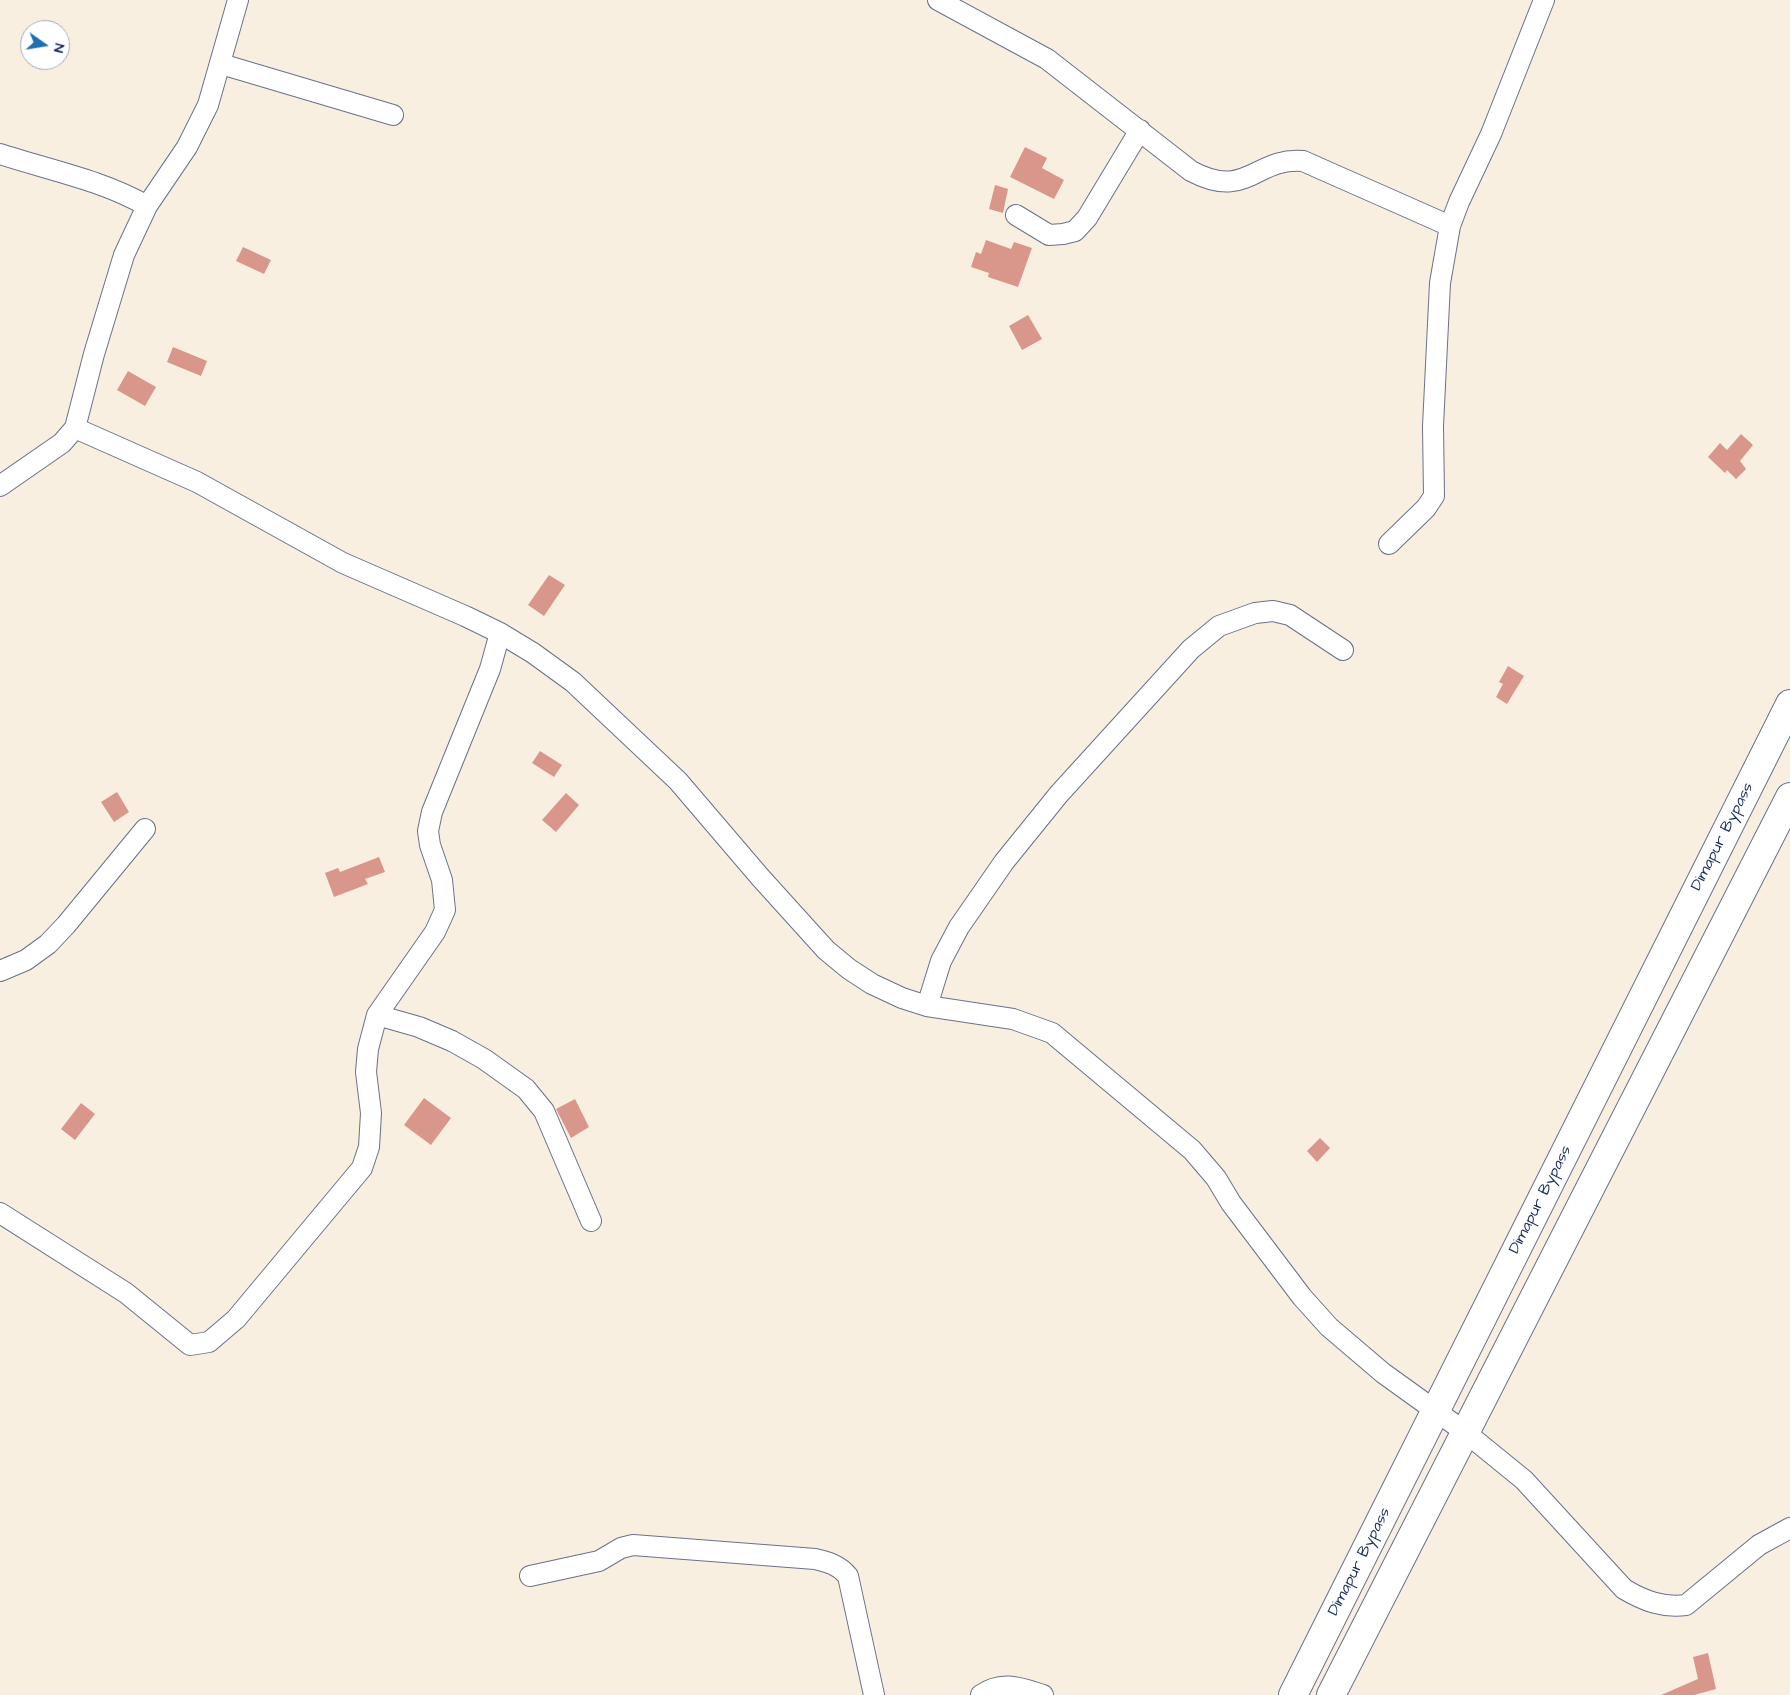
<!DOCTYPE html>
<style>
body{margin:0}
#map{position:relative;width:1790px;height:1695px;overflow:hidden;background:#f8efe0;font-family:"Architects Daughter",sans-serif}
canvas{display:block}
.north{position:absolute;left:20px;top:20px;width:50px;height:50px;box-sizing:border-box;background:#fff;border:1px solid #a4acbf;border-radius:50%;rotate:103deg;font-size:14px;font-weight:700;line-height:20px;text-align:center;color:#1b2f5e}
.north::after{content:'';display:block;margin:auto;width:18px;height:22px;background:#1f6fb2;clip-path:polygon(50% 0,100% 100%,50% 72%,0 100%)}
</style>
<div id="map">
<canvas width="1790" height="1695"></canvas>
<div class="north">N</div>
</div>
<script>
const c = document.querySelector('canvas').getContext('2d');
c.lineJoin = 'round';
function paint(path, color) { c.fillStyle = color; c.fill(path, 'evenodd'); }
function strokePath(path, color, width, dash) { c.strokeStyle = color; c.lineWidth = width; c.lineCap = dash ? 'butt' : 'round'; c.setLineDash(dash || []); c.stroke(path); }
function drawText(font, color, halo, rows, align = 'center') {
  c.font = font + ' "Architects Daughter",sans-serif'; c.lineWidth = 5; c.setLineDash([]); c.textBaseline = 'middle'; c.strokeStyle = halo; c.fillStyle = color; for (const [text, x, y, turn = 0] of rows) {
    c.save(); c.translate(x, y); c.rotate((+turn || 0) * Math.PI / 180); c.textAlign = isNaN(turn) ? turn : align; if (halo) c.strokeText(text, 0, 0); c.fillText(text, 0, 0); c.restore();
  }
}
const building = new Path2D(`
 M1025 147 1047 158 1042 168 1064 180 1054 199 1010 177Z
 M995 185 1008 189 1003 213 989 209Z
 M986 240 1011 249 1014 242 1032 248 1018 287 988 277 989 273 971 267 976 252 981 254Z
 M243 247 271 260 264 274 236 261Z
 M1028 315 1042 339 1022 350 1009 326Z
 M173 347 207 361 201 376 167 362Z
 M128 371 156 387 145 406 117 390Z
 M1741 434 1753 445 1740 461 1746 469 1736 479 1727 470 1725 473 1708 457 1720 443 1727 450Z
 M549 575 565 585 544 616 528 605Z
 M1508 666 1524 676 1507 704 1496 697 1503 684 1499 682Z
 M540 751 562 765 554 777 532 763Z
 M117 792 129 812 114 822 101 802Z
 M566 793 579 805 556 832 542 820Z
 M379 857 385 872 365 879 368 884 334 897 325 873 338 868 340 872Z
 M424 1098 451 1118 431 1145 404 1125Z
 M575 1099 589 1127 571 1138 556 1109Z
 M81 1103 95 1114 75 1140 61 1129Z
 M1320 1138 1330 1148 1317 1162 1307 1151Z
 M1708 1653 1716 1689 1694 1695H1661L1698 1679 1693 1657Z`);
const minor = new Path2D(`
 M938 0 1047 59 1191 171C1247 201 1255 157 1303 161L1450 226
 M221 64 393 115
 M0 154C49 170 102 180 147 206
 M1016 215 1049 235 1063 234 1075 231 1087 218 1140 130
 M75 428 197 482 343 563 465 616 500 633 533 653 573 682 678 781 760 877 826 950 849 969 872 984 902 998 927 1006 1013 1019 1052 1033 1192 1150 1216 1178 1231 1203 1302 1297 1329 1327 1383 1373 1465 1432 1524 1480 1624 1589C1644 1601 1663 1608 1686 1605L1759 1545 1790 1528
 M0 486 62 443 75 428 94 354 124 255 147 206 187 147 208 105 238 0
 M1389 544 1426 508 1434 496 1433 426 1440 283 1450 226 1459 202 1491 134 1544 0
 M0 971 26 960 48 944 66 925 145 829
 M927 1006 941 961 959 927 1004 862 1059 794 1191 649 1219 626 1255 613 1273 611 1290 615 1343 650
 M377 1015 419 1027 452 1041 484 1059 526 1089 544 1111 591 1221
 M0 1213 126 1293 190 1345 209 1342 236 1319 362 1168 369 1147 371 1113 366 1072 368 1049 377 1015 435 932 445 910 442 880 430 845 428 831 432 812 490 669 500 633
 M530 1576 599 1561 621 1548 633 1545 815 1559C828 1562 839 1565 848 1576L874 1695
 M981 1695C1002 1680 1021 1688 1043 1695`);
const trunk = new Path2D(`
 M1293 1695 1790 704
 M1331 1695 1790 797`);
const streetNames = [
 ["Dimapur Bypass",1723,837,-63],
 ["Dimapur Bypass",1541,1200,-63],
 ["Dimapur Bypass",1360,1562,-63]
];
paint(building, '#d9968b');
strokePath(minor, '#68728c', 22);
strokePath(trunk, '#68728c', 30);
strokePath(minor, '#fff', 20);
strokePath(trunk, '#fff', 28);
drawText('16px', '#1b2f5e', '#fff', streetNames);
</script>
